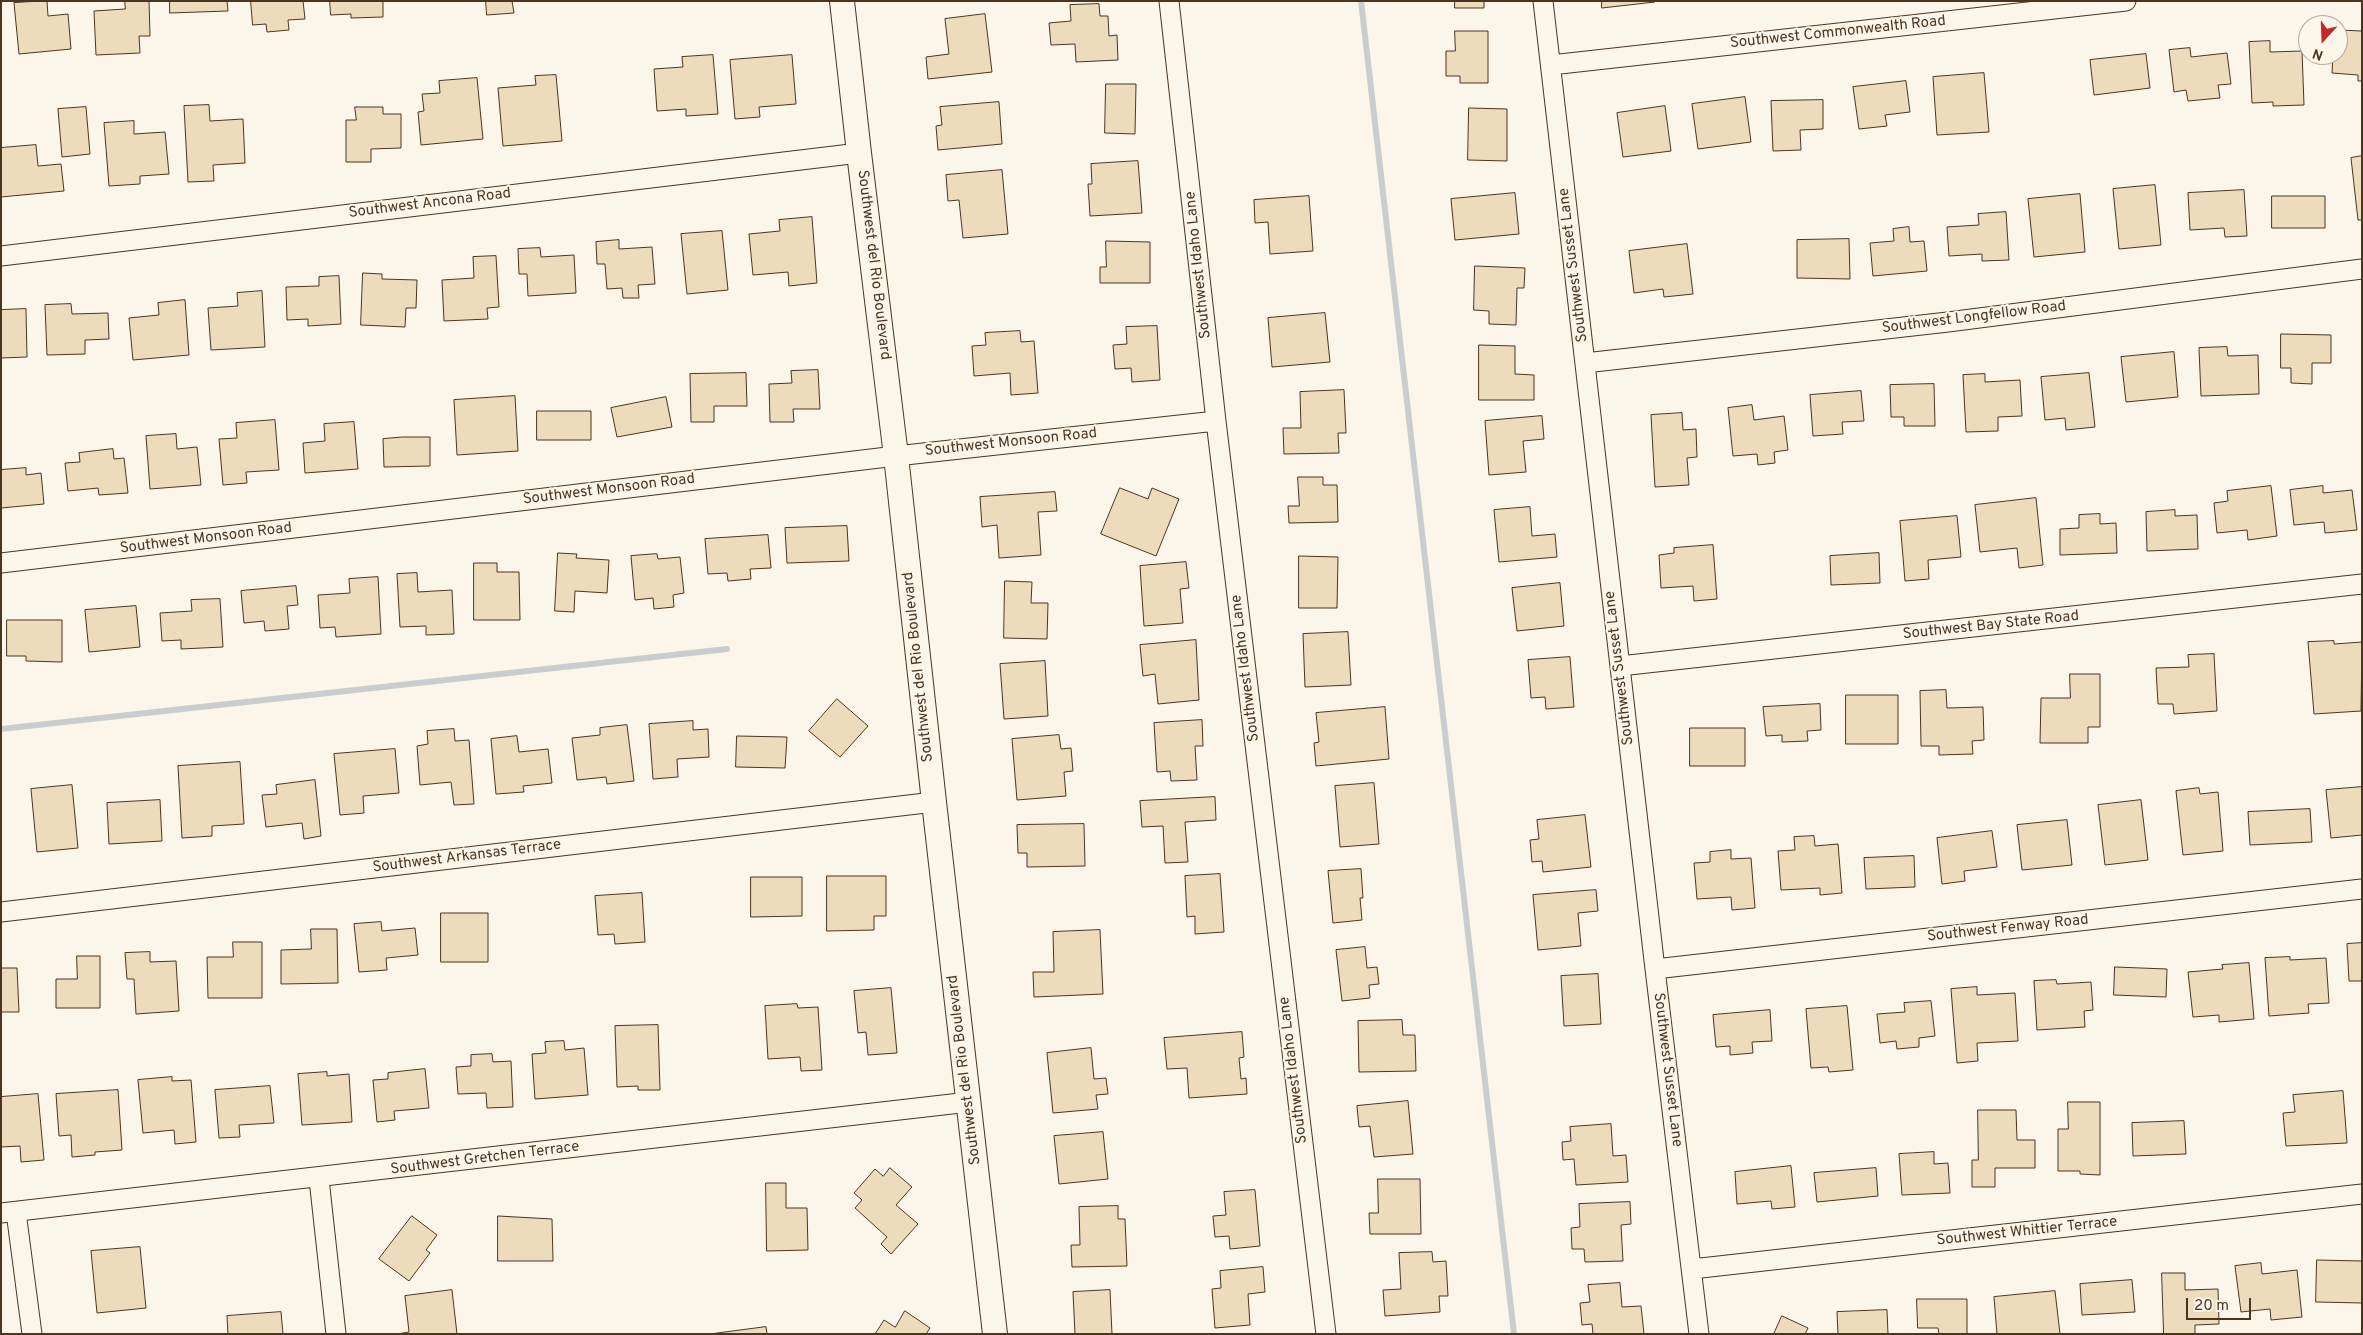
<!DOCTYPE html>
<style>
body{margin:0}
#map{position:relative;width:2363px;height:1335px;overflow:hidden;background:#fbf6e9;font-family:Overpass,sans-serif}
canvas{display:block}
.frame{position:absolute;inset:0;border:2px solid #4a3520;pointer-events:none}
.north{position:absolute;left:2298px;top:15px;width:50px;height:50px;box-sizing:border-box;background:#fbf6e9;border:1px solid #b4a999;border-radius:50%;rotate:200deg;font-size:14px;font-weight:700;line-height:20px;text-align:center;color:#4a3520}
.north::after{content:'';display:block;margin:auto;width:18px;height:22px;background:#c62828;clip-path:polygon(50% 0,100% 100%,50% 72%,0 100%)}
.scale{position:absolute;left:2186px;top:1298px;width:65px;height:22px;box-sizing:border-box;border:2px solid #4a3520;border-top:0;padding-left:6px;font-size:15px;line-height:18px;white-space:nowrap;color:#4a3520;-webkit-text-stroke:4px #fbf6e9;paint-order:stroke}
</style>
<div id="map">
<canvas width="2363" height="1335"></canvas>
<div class="frame"></div>
<div class="north">N</div>
<div class="scale">20 m</div>
</div>
<script>
const c = document.querySelector('canvas').getContext('2d');
c.lineJoin = 'round';
function strokePath(path, color, width, dash) { c.strokeStyle = color; c.lineWidth = width; c.lineCap = dash ? 'butt' : 'round'; c.setLineDash(dash || []); c.stroke(path); }
function paint(path, color) { c.fillStyle = color; c.fill(path, 'evenodd'); }
function drawText(font, color, halo, rows, align = 'center') {
  c.font = font + ' Overpass,sans-serif'; c.lineWidth = 4; c.setLineDash([]); c.textBaseline = 'middle'; c.strokeStyle = halo; c.fillStyle = color; for (const [text, x, y, turn = 0] of rows) {
    c.save(); c.translate(x, y); c.rotate((+turn || 0) * Math.PI / 180); c.textAlign = isNaN(turn) ? turn : align; if (halo) c.strokeText(text, 0, 0); c.fillText(text, 0, 0); c.restore();
  }
}
const stream = new Path2D(`
 M1361 1 1514 1334
 M1 729 727 649`);
const building = new Path2D(`
 M47 1 48 16 68 14 71 49 19 54 14 3Z
 M125 1H149L150 36H139L140 53 96 55 94 11 125 9Z
 M170 1H227L228 11 170 13Z
 M251 1H303L305 19 288 20 289 30 267 32 266 24 253 25Z
 M330 1H383V17L351 18V14L331 15Z
 M486 1H512L514 13 487 15Z
 M1455 1H1484V8H1455Z
 M1602 1H1655V2L1602 8Z
 M1099 4 1100 16H1108L1109 36 1117 35 1118 60 1076 62 1075 44 1051 45 1049 23 1071 21 1070 5Z
 M985 14 992 72 928 79 926 57 949 54 945 19Z
 M2338 30 2362 31V81H2358V75L2332 73 2333 55H2338Z
 M1455 31H1488V83H1460V76H1446V51H1455Z
 M2270 41V52L2302 51 2304 105 2273 106V102L2252 103 2249 42Z
 M2190 48 2191 57 2227 53 2231 84 2218 85 2220 98 2188 101 2186 90 2174 92 2169 50Z
 M2146 54 2150 88 2094 95 2090 60Z
 M713 55 718 114 686 116V109L657 111 654 69 683 67 682 57Z
 M792 55 796 104 759 107 760 117 735 119 730 60Z
 M1984 73 1989 132 1937 135 1933 77Z
 M556 75 562 141 503 146 498 88 536 85 535 76Z
 M477 78 483 139 421 145 418 112 424 111 422 94 440 93 439 81Z
 M1906 81 1910 112 1885 115 1887 126 1859 129 1853 87Z
 M1106 84H1136L1135 134 1105 133Z
 M1745 97 1751 142 1698 149 1692 104Z
 M1823 100V129L1800 130 1801 150 1773 151 1771 101Z
 M999 102 1002 144 938 150 936 126 942 125 940 107Z
 M209 105 210 121 243 119 245 163 213 165 214 181 188 182 184 106Z
 M1665 106 1671 151 1623 157 1617 113Z
 M86 107 90 154 62 157 58 109Z
 M355 107H383V114H401V148L371 149V162H346V120H356Z
 M1469 108 1507 109V161L1468 160Z
 M134 121V134L165 132 169 174 140 176V184L109 186 104 123Z
 M36 145 38 166 61 164 64 191 1 197V148Z
 M2362 156V220H2358L2351 158Z
 M1138 161 1142 213 1090 216 1088 184H1092L1091 164Z
 M1002 170 1008 234 963 238 959 200 948 201 946 175Z
 M2155 185 2161 245 2119 249 2113 189Z
 M2244 190 2247 236 2225 237 2224 228 2190 230 2188 193Z
 M1515 193 1519 234 1455 240 1451 199Z
 M2080 194 2085 252 2034 257 2028 199Z
 M1309 196 1313 251 1270 254 1268 222 1255 223 1254 200Z
 M2272 196H2325V228H2272Z
 M2006 212 2009 260 1982 261V254L1949 256 1947 227 1979 225 1978 214Z
 M812 217 817 283 789 286 788 272 753 275 749 234 780 231 779 220Z
 M1909 227 1910 242 1924 241 1927 271 1873 276 1870 243 1894 241 1893 229Z
 M722 231 728 290 687 294 681 234Z
 M1849 239 1850 279 1797 278V240Z
 M619 240V249L652 247 655 284 638 285 639 298H623L622 288 607 289 605 264H597L596 242Z
 M1106 241 1150 242V283H1100V267H1106Z
 M1687 244 1693 294 1664 297 1663 289 1634 293 1629 251Z
 M540 248 541 257 574 255 576 293 528 296 527 274H519L518 249Z
 M496 256 499 307 487 308 488 319 444 321 442 280 474 278 473 257Z
 M1475 266 1525 268 1524 288H1517L1516 325 1489 324V311L1474 310Z
 M363 273 382 274V279L417 280 416 308H406L405 327 361 325Z
 M339 276 341 324 308 326V319L287 320 286 287 319 286V277Z
 M262 291 265 347 211 350 208 308 238 306 237 293Z
 M185 300 189 355 133 360 129 318 159 315 158 303Z
 M71 304 72 314 108 313 109 339 85 340V354L47 355 45 305Z
 M26 309 27 357 1 358V310Z
 M1325 313 1330 362 1272 367 1268 318Z
 M1157 326 1160 380 1132 382 1131 368 1115 369 1113 345 1127 344 1126 327Z
 M1020 331 1021 342 1034 341 1038 393 1011 395 1010 373 974 376 972 346 986 345 985 333Z
 M2281 334 2331 335V363H2312V384L2291 383V368H2281Z
 M1479 345 1515 346V374L1534 375V400H1479Z
 M2227 347 2228 356 2258 355 2259 394 2201 396 2199 348Z
 M2174 352 2178 397 2126 402 2121 357Z
 M818 370 820 409H793L794 422H770L769 384 792 383 791 371Z
 M746 373 747 406H714V422H691L690 374Z
 M2089 373 2095 427 2066 430 2065 418 2045 420 2041 377Z
 M1985 374V382L2020 380 2022 416 1998 417V431L1966 432 1963 375Z
 M1934 384 1935 426H1904V417H1891L1890 385Z
 M1344 390 1346 433H1338L1339 453 1284 454 1283 428H1301L1300 392Z
 M1861 391 1864 421 1842 422 1843 434 1813 436 1810 395Z
 M515 396 518 451 457 455 454 400Z
 M666 397 672 427 617 437 611 408Z
 M1752 405 1754 420 1784 416 1788 450 1774 452 1775 463 1758 465 1757 454 1733 456 1728 408Z
 M537 411H591V440H537Z
 M1682 413 1683 430 1696 429 1697 457 1687 458 1689 485 1655 487 1651 415Z
 M1542 416 1544 439 1523 441 1526 472 1489 475 1485 421Z
 M275 420 279 470 246 472 247 483 223 485 219 439 237 438 236 423Z
 M354 422 358 469 305 473 303 443 325 441 324 424Z
 M176 434 177 449 197 447 201 485 150 489 146 436Z
 M403 437H430V466L384 467 383 439Z
 M113 449 114 459 124 458 128 493 99 495 98 488 68 491 65 463 80 462 79 453Z
 M26 468V475L41 473 44 504 1 508V470Z
 M1298 477H1323V485H1337L1338 522 1289 523 1288 506H1299Z
 M2271 486 2277 536 2248 540 2247 530 2217 533 2214 503 2228 501 2227 491Z
 M2323 486V493L2352 490 2357 530 2325 533 2324 522 2294 525 2290 490Z
 M1120 488 1148 499 1152 488 1179 499 1156 556 1101 534Z
 M1055 492 1057 511 1038 512 1041 555 999 558 997 525 982 527 980 497Z
 M2036 498 2043 565 2019 568 2017 548 1980 552 1975 505Z
 M1530 507 1532 536 1555 534 1557 557 1499 562 1494 510Z
 M2175 510V516L2197 515 2198 549 2147 551 2146 512Z
 M2100 514V524L2116 523 2117 553 2060 555V529L2079 528V515Z
 M1957 516 1961 557 1928 560 1929 579 1905 581 1900 521Z
 M847 526 849 561 787 563 785 528Z
 M768 535 771 568 750 569 751 579 728 581 727 573 708 574 705 539Z
 M1713 545 1717 599 1694 601 1693 586 1661 588 1659 555 1674 553V548Z
 M558 553 577 554 576 558 609 560 607 593 575 591 574 612 555 611Z
 M1879 553 1880 583 1831 585 1830 556Z
 M657 554 658 559 680 557 684 593 673 595 674 607 654 609 653 598 635 600 631 556Z
 M1299 556 1338 557 1337 608H1299Z
 M1186 562 1189 588 1180 589 1183 623 1144 626 1140 566Z
 M474 563H497V572H519L520 620H474Z
 M417 573 418 592 452 590 454 634 426 635V626L400 627 397 574Z
 M378 577 381 634 336 637 335 627 320 628 318 595 350 593 349 579Z
 M1005 581 1032 582 1031 603H1048L1047 639 1004 638Z
 M1560 583 1564 626 1517 631 1512 588Z
 M296 586 298 605 287 606 289 629 265 631 264 621 244 623 241 591Z
 M220 599 223 647 181 649V640L162 641 160 613 192 611 191 600Z
 M136 606 140 647 89 652 85 610Z
 M7 620H62V662L26 661V656H7Z
 M1348 632 1351 685 1305 687 1303 634Z
 M1196 640 1199 700 1158 704 1155 674 1143 676 1140 645Z
 M2334 641V644L2362 642 2361 711 2314 714 2308 642Z
 M2214 654 2217 711 2174 714 2173 704H2158L2156 668 2189 667 2188 655Z
 M1570 657 1574 707 1546 709 1545 697 1531 698 1528 660Z
 M1045 661 1048 716 1004 719 1000 664Z
 M2070 674H2100V727H2088V743H2040L2041 698H2070Z
 M1946 690 1947 708 1983 707 1984 740 1972 741 1973 754 1939 755V746H1921L1920 691Z
 M1846 695H1898V744H1846Z
 M837 699 868 726 840 757 809 731Z
 M1820 704 1821 730 1807 731 1808 741 1782 742V735L1766 736 1763 707Z
 M1385 707 1389 759 1316 766 1314 743 1319 742 1316 713Z
 M1202 720 1203 746H1195L1197 780 1171 781 1170 771 1157 772 1154 723Z
 M693 721V730L708 729 709 757 677 759 678 777 653 779 649 724Z
 M627 725 634 781 607 784 606 777 577 780 572 738 600 735V728Z
 M1690 728H1745V766H1690Z
 M454 729 455 741 469 740 474 804 454 805 451 782 420 785 417 746 428 744 427 731Z
 M1059 735 1061 749 1071 748 1073 771 1064 772 1066 796 1017 800 1012 739Z
 M517 736 519 752 548 749 552 783 523 786 524 792 496 794 491 739Z
 M737 736 787 737 785 768 736 767Z
 M395 749 399 793 363 796 364 813 340 815 334 754Z
 M240 762 244 824 212 826V836L182 838 178 766Z
 M315 780 321 836 304 839 302 823 266 827 262 795 277 794 276 785Z
 M1374 783 1379 844 1340 847 1335 786Z
 M72 785 78 848 37 852 31 789Z
 M2362 787V835L2331 838 2326 790Z
 M2199 788 2200 794 2218 792 2223 851 2183 855 2176 791Z
 M1215 797 1216 820 1185 822 1188 862 1165 863 1163 826 1142 827 1140 801Z
 M160 800 162 841 109 844 107 803Z
 M2141 800 2148 860 2105 865 2098 805Z
 M2310 809 2312 842 2250 845 2248 812Z
 M1585 815 1591 867 1543 872 1542 861 1532 862 1530 840 1539 839 1537 820Z
 M2067 820 2072 865 2022 870 2017 825Z
 M1084 824 1085 866 1027 867V853H1018L1017 825Z
 M1992 831 1997 867 1964 871 1965 881 1942 884 1937 838Z
 M1814 836 1815 846 1838 844 1842 893 1820 895V888L1781 890 1778 851 1795 850 1794 837Z
 M1731 850V859L1751 858 1755 908 1732 910 1731 897 1697 899 1694 863 1710 862V852Z
 M1914 856 1915 887 1866 889 1864 858Z
 M1361 869 1363 898H1360L1362 920 1333 923 1328 871Z
 M1220 874 1224 932 1195 934V916L1187 917 1185 876Z
 M827 876H886V916H874V930L827 931Z
 M751 877H802V916L751 917Z
 M1596 890 1598 911 1578 913 1581 946 1538 950 1533 895Z
 M642 893 645 942 615 944 614 934 598 935 595 896Z
 M441 913H488V962H441Z
 M381 922 382 931 415 928 418 955 386 958 387 970 359 972 354 924Z
 M311 929H337L338 983 281 984V950L311 949Z
 M1100 930 1103 994 1034 997 1033 972H1054L1053 932Z
 M233 942H262V998H208L207 957H233Z
 M2362 943V981H2349L2347 944Z
 M1365 947 1367 968 1377 967 1379 984 1369 985 1370 998 1342 1001 1336 950Z
 M150 952V962L176 961 179 1011 136 1014 134 979H127L125 953Z
 M77 956H100V1008H56V979H77Z
 M2290 957V960L2326 958 2329 1003 2308 1004 2309 1013 2269 1016 2265 958Z
 M2249 963 2254 1019 2219 1022V1015L2193 1017 2188 972 2223 969 2222 965Z
 M2115 967 2167 969 2166 997 2114 995Z
 M1 968H17L19 1012H1Z
 M1598 974 1601 1024 1564 1026 1561 976Z
 M2056 980 2057 984 2091 982 2093 1010 2084 1011 2085 1027 2037 1030 2034 981Z
 M1977 987V995L2015 993 2018 1041 1977 1043 1978 1061 1957 1063 1951 989Z
 M891 988 897 1053 868 1055 866 1032 858 1033 854 991Z
 M1931 1001 1935 1036 1919 1038V1047L1897 1049 1896 1041 1880 1043 1877 1014 1905 1012 1904 1003Z
 M797 1004 798 1008 818 1007 822 1070 801 1071 800 1057 768 1059 765 1006Z
 M1847 1006 1853 1070 1829 1072 1828 1067 1811 1068 1806 1009Z
 M1770 1010 1772 1041 1752 1042 1753 1053 1730 1055V1046L1716 1047 1713 1015Z
 M1402 1020 1403 1035H1415L1416 1071 1359 1072 1358 1021Z
 M658 1025 660 1090H638V1086L617 1087 615 1026Z
 M1242 1032 1244 1057 1239 1058 1241 1079 1246 1078 1247 1094 1189 1098 1187 1068 1167 1069 1164 1038Z
 M564 1041 565 1050 584 1048 588 1095 535 1099 532 1054 546 1053 545 1042Z
 M1091 1048 1094 1079 1106 1078 1108 1094 1096 1095 1098 1109 1053 1113 1047 1053Z
 M492 1054 493 1062 511 1061 513 1107 487 1108 486 1093 458 1094 456 1067 471 1066V1055Z
 M425 1069 429 1108 394 1111 395 1120 377 1122 373 1080 388 1079V1073Z
 M327 1072V1076L349 1074 352 1122 302 1125 298 1074Z
 M172 1077V1081L191 1080 196 1142 175 1144 174 1130 143 1133 138 1080Z
 M270 1086 274 1123 239 1125 240 1137 219 1138 215 1090Z
 M118 1090 122 1150 95 1152V1155L72 1157 71 1135 59 1136 56 1094Z
 M2343 1091 2347 1143 2286 1146 2283 1113 2295 1112 2293 1095Z
 M38 1094 44 1160 21 1162 20 1146 1 1147V1097Z
 M1408 1101 1413 1154 1374 1157 1370 1126 1359 1127 1357 1106Z
 M2068 1102H2100V1175L2080 1174V1171H2058V1129H2068Z
 M1978 1110H2016L2017 1140H2035V1168H1995V1187H1972V1160H1978Z
 M2184 1121 2186 1154 2133 1156 2132 1123Z
 M1611 1124 1613 1156 1626 1155 1628 1182 1576 1185 1574 1159 1563 1160 1562 1142 1571 1141 1570 1127Z
 M1103 1132 1108 1179 1059 1184 1054 1136Z
 M1934 1152V1164L1948 1163 1950 1193 1902 1195 1899 1154Z
 M1791 1166 1795 1207 1772 1209 1771 1201 1737 1204 1735 1172Z
 M890 1168 912 1187 896 1205 918 1224 891 1254 881 1244 887 1237 855 1208 862 1200 854 1193 875 1169 883 1176Z
 M1876 1168 1878 1196 1817 1202 1814 1173Z
 M1378 1179H1420L1421 1234H1370L1369 1213H1378Z
 M766 1183H786V1208H807L808 1250 767 1251Z
 M1255 1190 1260 1246 1230 1249 1229 1236 1215 1237 1213 1216 1226 1215 1224 1192Z
 M1630 1202 1631 1224 1621 1225 1623 1261 1585 1262 1584 1249H1572L1571 1228 1580 1227 1579 1204Z
 M1118 1206V1219H1125L1127 1266 1072 1267 1071 1245H1080L1079 1207Z
 M412 1216 437 1235 426 1250 430 1253 409 1281 379 1259Z
 M498 1216 552 1219 553 1261H498Z
 M140 1247 146 1308 97 1313 91 1251Z
 M1432 1252 1433 1262 1446 1261 1448 1296H1439L1440 1312 1385 1316 1383 1290 1401 1289 1399 1253Z
 M2317 1260 2362 1261V1303L2316 1302Z
 M2261 1263 2262 1274 2297 1270 2302 1317 2271 1320 2270 1309 2241 1312 2235 1266Z
 M1263 1267 1265 1292 1248 1294 1250 1325 1215 1328 1212 1289 1221 1288 1220 1271Z
 M2162 1273H2185V1290L2218 1289 2219 1324 2195 1325V1334H2164Z
 M2132 1280 2135 1312 2082 1315 2080 1284Z
 M1620 1283 1622 1307 1641 1306 1644 1334H1593L1592 1324 1582 1325 1580 1303 1590 1302 1588 1285Z
 M452 1290 457 1334H397L409 1332 405 1296Z
 M1110 1290 1112 1334H1075L1073 1292Z
 M2055 1291 2060 1334H1997L1994 1297Z
 M1917 1299H1967V1334H1939L1938 1328H1918Z
 M1887 1310 1888 1334H1838L1837 1312Z
 M905 1311 930 1328 926 1334H875L884 1320 895 1327Z
 M281 1312 283 1334H228L227 1316Z
 M1782 1316 1808 1328 1805 1334H1774Z
 M766 1327 767 1334H710Z`);
const minor = new Path2D(`
 M1169 1 1216 421 1326 1334
 M1543 1 1655 969 1699 1334
 M1551 65 2126 1
 M1 256 859 153
 M1585 363 1948 322 2362 269
 M1 563 896 456 1216 421
 M1620 666 2362 584
 M1 912 934 802
 M1655 969 2362 889
 M319 1179 336 1334
 M16 1212 32 1334
 M1 1213 969 1102
 M1692 1269 2362 1194`);
const tertiary = new Path2D(`
 M842 1 859 153 896 456 934 802 995 1334`);
const streetNames = [
 ["Southwest Commonwealth Road",1838,33,-6],
 ["Southwest Ancona Road",430,204,-7],
 ["Southwest del Rio Boulevard",873,265,83],
 ["Southwest Idaho Lane",1199,265,-96],
 ["Southwest Susset Lane",1574,265,-97],
 ["Southwest Longfellow Road",1974,318,-7],
 ["Southwest Monsoon Road",1011,443,-6],
 ["Southwest Monsoon Road",609,490,-7],
 ["Southwest Monsoon Road",206,539,-7],
 ["Southwest Bay State Road",1991,626,-6],
 ["Southwest del Rio Boulevard",919,667,-96],
 ["Southwest Idaho Lane",1246,668,-97],
 ["Southwest Susset Lane",1620,668,-97],
 ["Southwest Arkansas Terrace",467,857,-7],
 ["Southwest Fenway Road",2008,929,-6],
 ["Southwest del Rio Boulevard",965,1070,-97],
 ["Southwest Idaho Lane",1294,1070,-97],
 ["Southwest Susset Lane",1667,1070,83],
 ["Southwest Gretchen Terrace",485,1159,-7],
 ["Southwest Whittier Terrace",2027,1232,-6]
];
strokePath(stream, '#c9cecd', 6);
paint(building, '#ecdcbc');
strokePath(building, '#4a3520', 1);
strokePath(minor, '#4a3520', 21);
strokePath(tertiary, '#4a3520', 26);
strokePath(minor, '#fbf6e9', 19);
strokePath(tertiary, '#fbf6e9', 24);
drawText('15px', '#4a3520', '#fbf6e9', streetNames);
</script>
